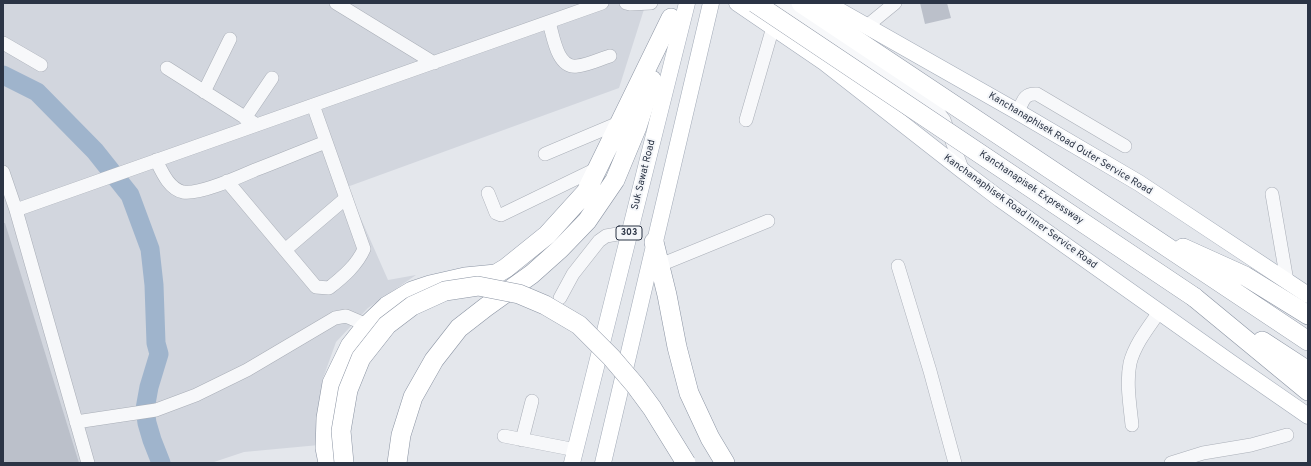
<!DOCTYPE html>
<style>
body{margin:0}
#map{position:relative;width:1311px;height:466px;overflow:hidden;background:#e4e7ec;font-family:Overpass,sans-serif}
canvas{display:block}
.frame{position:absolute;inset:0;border:4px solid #2b3445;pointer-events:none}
</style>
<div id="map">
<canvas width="1311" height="466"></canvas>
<div class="frame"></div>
</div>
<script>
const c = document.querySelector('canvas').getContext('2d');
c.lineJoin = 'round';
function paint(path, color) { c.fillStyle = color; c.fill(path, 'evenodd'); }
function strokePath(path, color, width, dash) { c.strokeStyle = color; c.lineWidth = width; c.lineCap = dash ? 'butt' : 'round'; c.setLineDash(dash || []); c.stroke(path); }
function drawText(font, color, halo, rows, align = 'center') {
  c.font = font + ' Overpass,sans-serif'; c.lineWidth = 4; c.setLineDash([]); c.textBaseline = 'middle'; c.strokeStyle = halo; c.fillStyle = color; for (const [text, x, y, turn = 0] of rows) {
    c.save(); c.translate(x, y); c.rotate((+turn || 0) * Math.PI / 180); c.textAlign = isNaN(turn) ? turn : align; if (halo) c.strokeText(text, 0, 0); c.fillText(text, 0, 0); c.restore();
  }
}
const built = new Path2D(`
 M3 3H646L619 88 347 187 388 280 416 275 368 308 336 342 322 381 319 445 244 452 211 463H3Z`);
const river = new Path2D(`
 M3 75 37 92 95 151 130 195 150 249 154 285 156 343 159 354 149 387 145 409 147 423 152 440 161 463`);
const building = new Path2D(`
 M920 3H947L951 18 925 24Z
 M3 223H5L79 463H3Z`);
const minor = new Path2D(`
 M336 3 434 63
 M626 3 630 4 651 3
 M779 3 925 98 935 108 944 120 963 171
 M549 22C553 35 557 69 577 66 588 65 600 59 610 56
 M867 26 895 3
 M3 43 41 65
 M167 68 257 125
 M204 92 230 39
 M1018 112C1023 101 1024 93 1037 94L1125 146
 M245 118 272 78
 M746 120 773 27
 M545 154 621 122
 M156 160C162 172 169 189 183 192 199 195 239 177 255 170 279 161 302 151 326 142
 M3 172 16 210 88 463
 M227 181 316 287 329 288C343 277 357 265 364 249L313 105
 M488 193 496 213 501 215 598 168
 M1272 194 1287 281
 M16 210 602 3
 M285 250 346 198
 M660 265 768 221
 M898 266 930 371 955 463
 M560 298 573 274 599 241 606 236 629 232
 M76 422 156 410 196 395 247 370 335 318 346 316 367 325
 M1132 425C1130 405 1126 383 1130 363 1135 344 1148 328 1159 312
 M504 436 576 450
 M522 440 532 401
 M1171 463 1203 453 1251 445 1287 435`);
const major = new Path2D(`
 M737 3 825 63 963 171 1000 199 1230 362 1308 416
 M826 3 1018 112 1139 183 1308 295
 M572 463 687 3
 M603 463 711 3`);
const highway = new Path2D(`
 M801 3 1308 341
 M654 242 667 295 677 347 689 393 710 438 725 463
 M1183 248 1245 276 1308 315
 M1194 297 1308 391
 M1262 341 1308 371
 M328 463 325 448 326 418 332 383 350 346 365 327 387 306 412 291 430 285 465 277 496 274 506 268 547 235 586 192 671 18
 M397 463 401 435 413 397 434 360 459 328 486 307 532 274 560 249 587 221 615 180 637 127 652 80`);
const highwayBridge = new Path2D(`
 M755 3 1194 297
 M344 463 341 431 348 390 361 358 387 325 412 306 445 291 478 286 519 294 545 305 579 325 611 357 635 385 652 408 686 463`);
const shields = [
 [629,233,26]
];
const shieldNames = [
 ["303",629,233]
];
const streetNames = [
 ["Kanchanaphisek Road Outer Service Road",1070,144,31],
 ["Suk Sawat Road",644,175,-76],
 ["Kanchanapisek Expressway",1031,188,34],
 ["Kanchanaphisek Road Inner Service Road",1020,212,36]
];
paint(built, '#d2d6de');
strokePath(river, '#9fb4cc', 19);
paint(building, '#bbc0ca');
strokePath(minor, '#a9aeb7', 14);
strokePath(major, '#a3abb8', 17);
strokePath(highway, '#8b94a3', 20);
strokePath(minor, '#f7f8fa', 13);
strokePath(major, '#fff', 16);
strokePath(highway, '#fff', 19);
strokePath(highwayBridge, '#8b94a3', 20, []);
strokePath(highwayBridge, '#fff', 19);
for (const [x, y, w] of shields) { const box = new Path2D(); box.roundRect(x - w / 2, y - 7, w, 14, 3); c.fillStyle = '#f4f6f9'; c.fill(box); strokePath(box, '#2b3445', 1); }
drawText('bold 9px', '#2b3445', null, shieldNames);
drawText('10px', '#2b3445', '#f4f6f9', streetNames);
</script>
